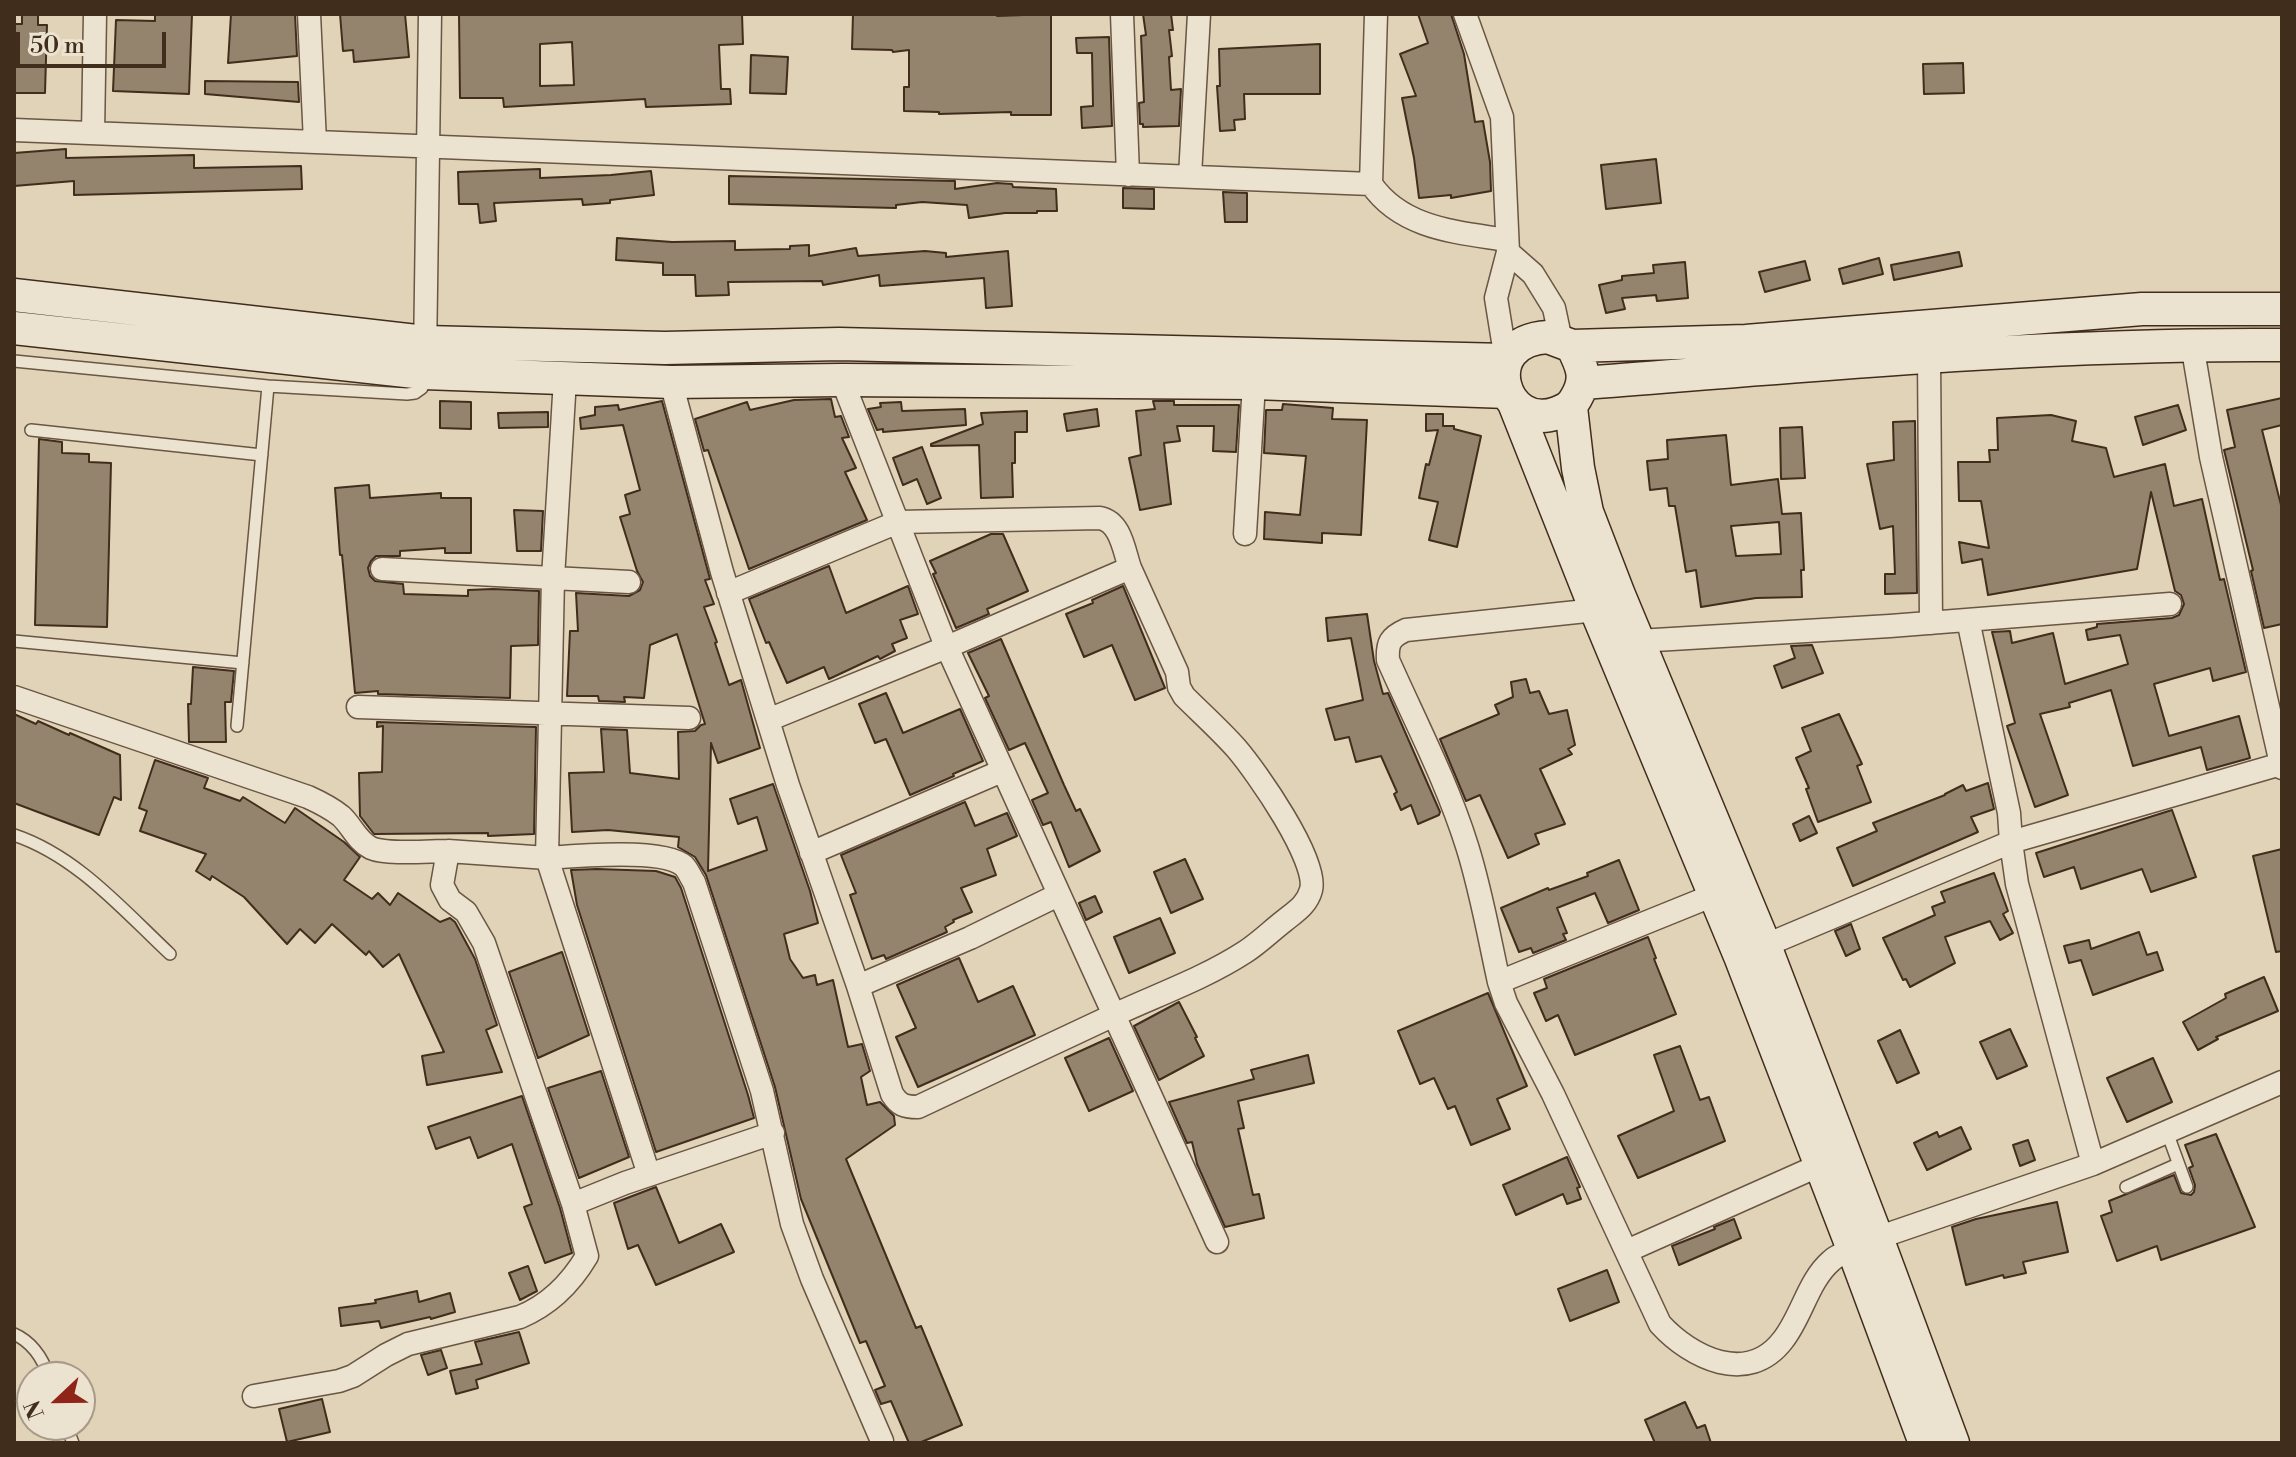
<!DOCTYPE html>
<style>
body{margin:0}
#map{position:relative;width:2296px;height:1457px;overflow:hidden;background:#e1d3b7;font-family:"Libre Bodoni",serif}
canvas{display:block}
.frame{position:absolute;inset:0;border:16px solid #412d1c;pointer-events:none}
.north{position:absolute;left:16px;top:1361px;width:80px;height:80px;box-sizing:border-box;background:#ece2d0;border:2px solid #a89a88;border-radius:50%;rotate:248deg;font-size:22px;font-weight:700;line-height:32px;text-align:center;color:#412d1c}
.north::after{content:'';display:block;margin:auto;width:28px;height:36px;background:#8f2418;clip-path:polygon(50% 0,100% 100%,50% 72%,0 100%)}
.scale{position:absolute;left:16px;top:32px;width:150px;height:36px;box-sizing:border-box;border:4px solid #412d1c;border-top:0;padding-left:10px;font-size:24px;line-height:28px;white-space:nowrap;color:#412d1c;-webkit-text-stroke:6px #ece2d0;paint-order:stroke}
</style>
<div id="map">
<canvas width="2296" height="1457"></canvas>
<div class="frame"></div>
<div class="north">N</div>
<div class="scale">50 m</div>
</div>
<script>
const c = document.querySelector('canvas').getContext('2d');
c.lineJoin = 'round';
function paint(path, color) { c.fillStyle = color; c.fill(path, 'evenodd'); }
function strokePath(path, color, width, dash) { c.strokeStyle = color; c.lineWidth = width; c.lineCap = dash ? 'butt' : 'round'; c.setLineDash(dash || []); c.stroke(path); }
const building = new Path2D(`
 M22 14H38V25H47L45 93H14V24H22Z
 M155 14H192L189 94 113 91 116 20 155 21Z
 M231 14H295L297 56 228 63Z
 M340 14H405L409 57 354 62 353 50 343 51Z
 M459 14H742L743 44 719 45 721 89H730L731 104 646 107 645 99 504 107 503 98H460ZM572 42 574 85 540 86V44Z
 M853 14H997V16L1051 14V115H1011V112L939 114V112L904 111V87H909V50L893 52 892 50 852 49Z
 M1143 14H1171L1173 30H1169L1172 56 1169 57 1171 90 1181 89 1179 126 1143 127V124H1140L1139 103 1144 102 1141 36 1146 35Z
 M1418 14H1451L1464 54 1475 122 1483 121 1490 162 1491 191 1451 198V195L1419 198 1414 158 1402 98 1416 96 1400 54 1428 43Z
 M1109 37 1112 126 1082 128 1081 107 1093 106 1092 53H1077L1076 38Z
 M1320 44V94H1244L1245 119 1234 120 1235 130 1220 131 1217 86H1220L1219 49Z
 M751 55 788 57 786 94 750 93Z
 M1963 63 1964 93 1924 94 1923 64Z
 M205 81 298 82 299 102 205 94Z
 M66 149V158L194 155V168L301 166 302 189 74 195V181L14 186V153Z
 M1656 159 1661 203 1606 209 1601 165Z
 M540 169V178L611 175 651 171 654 195 610 200V203L583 205 582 199 494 203 496 221 480 223 478 204H459L458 172Z
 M729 176 955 181V189L997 183 1012 184 1013 187 1056 189 1057 211H1037V213H1005L969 218 967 205 922 202 896 205V208L729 204Z
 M1123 188 1154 189V209L1123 208Z
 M1223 192 1247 193V222H1225Z
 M617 238 672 242 735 241V250L790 249V246L809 245V256L856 248 858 256 925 251 946 253V257L1008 251 1012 306 986 308 984 278 880 286 879 275 823 285 822 281 728 282 729 295 696 296 695 275H663V263L616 260Z
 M1959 252 1962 266 1894 280 1891 265Z
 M1879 258 1883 274 1843 284 1839 269Z
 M1805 261 1810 280 1765 292 1759 272Z
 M1685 262 1688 298 1657 301 1656 295 1622 298 1625 309 1606 313 1599 285 1622 280V276L1654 273 1653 265Z
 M2282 398V425L2262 430 2282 509V624L2264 628 2251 571 2253 570 2225 454 2224 450 2235 447 2227 410Z
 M831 399 835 417 841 416 849 437 842 438 856 468 845 472 867 520 749 569 708 450 704 451 695 419 747 402 750 410 794 400Z
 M440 401 471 402V429L440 428Z
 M662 401 710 579 705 580 714 604 704 607 717 642 715 643 729 685 741 680 760 748 718 763 711 743 708 871 767 850 757 817 738 824 730 799 773 784 810 891 818 923 784 934 790 959 803 978 815 975 817 985 833 980 848 1047 862 1044 870 1071 861 1077 867 1105 880 1102 894 1116 895 1125 846 1159 916 1328 921 1326 962 1425 919 1443H909L891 1401 881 1404 875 1390 885 1386 866 1341 860 1343 801 1199 775 1087 706 875 695 857 678 847 679 837 608 830 572 832 569 773 604 772 601 729 627 730 630 773 679 779 678 732 695 731 701 725 705 724 677 634 650 645 644 698 624 697 625 702 599 701 598 696H567L570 631H578L576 593 629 596 640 590 643 582 637 571 620 517 630 514 625 495 640 490 623 425 581 429 580 418 595 415V407L618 405 619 410Z
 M1153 401H1174V405H1239L1236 452 1213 451 1214 426H1177L1180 441 1164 443 1171 504 1140 510 1129 458 1141 455 1136 411 1155 409Z
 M901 402 902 411 965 409 966 425 883 432V429L877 430 868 409 881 407 880 403Z
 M1283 404 1333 408 1332 419 1367 420 1361 535 1322 533V543L1264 539 1265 512 1300 515 1306 456 1264 453 1266 410H1282Z
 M2178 405 2186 430 2143 445 2135 417Z
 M1097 409 1099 426 1067 431 1064 414Z
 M1027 411V432H1015V463H1012L1013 497 981 498 979 445 931 446V444L983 424 981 413Z
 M548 412V427L499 428 498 413Z
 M1426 414H1443V426H1454V429L1481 436 1457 547 1429 540 1438 502 1419 498 1426 464 1429 465 1438 430 1426 431Z
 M2051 415 2076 421 2072 441 2106 448 2114 477 2165 464 2174 506 2202 499 2220 580 2224 579 2246 672 2213 681 2210 668 2154 684 2169 736 2239 716 2250 758 2207 770 2201 747 2133 766 2111 690 2069 703 2070 707 2040 714 2068 795 2035 807 2007 726 2015 723 1992 632 2010 631 2012 643 2053 633 2065 684 2128 664 2120 635 2088 640 2086 630 2097 627V624L2172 618 2179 615 2184 604 2181 595 2175 591 2151 492 2137 569 1988 595 1982 559 1962 563 1959 542 1989 548 1981 501H1959L1958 462H1990L1989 450H1998L1997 418Z
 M1915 421 1917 593 1885 594V574H1895L1893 526 1880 529 1867 464 1894 460 1893 422Z
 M1802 427 1805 478 1781 479 1780 428Z
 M1726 435 1731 485 1778 479 1782 514 1801 513 1804 570H1801L1802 597 1756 598 1701 607 1696 570 1686 572 1675 506H1669L1667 488 1650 490 1647 461 1668 459 1667 440ZM1779 522 1781 554 1736 556 1731 526Z
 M39 439 62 442V453L89 454V462L111 463 107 627 35 625Z
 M922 447 941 498 927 504 917 479 903 485 893 458Z
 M369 485 370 498 441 493V498H471V553H445V548L400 551V556H376L371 561 368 568 370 576 375 581 403 584 404 594 468 596V590L493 589 539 591 538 645 511 646 510 698 378 694V691L355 693 342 555H340L335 488Z
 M514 510 543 511 541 551H517Z
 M991 534H1003L1028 591 987 609 989 614 956 628 933 574 936 573 930 561Z
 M829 566 846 613 908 586 918 614 900 620 907 638 892 644 895 651 880 659 878 656 829 679 824 667 787 683 769 642 766 643 749 599Z
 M1123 586 1165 688 1135 700 1112 645 1084 657 1066 614 1093 603 1092 600Z
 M1367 614 1374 661 1383 694 1388 693 1440 812 1439 815 1418 824 1411 805 1401 810 1394 794 1397 792 1381 756 1356 762 1349 737 1335 740 1326 709 1363 700 1351 638 1328 641 1326 618Z
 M1001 639 1064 785 1076 811 1080 809 1100 851 1069 867 1051 822 1043 825 1032 800 1048 793 1025 743 1009 750 985 698 989 696 968 653Z
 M1812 645 1823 673 1782 688 1774 666 1795 658 1791 646Z
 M193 667 234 671 231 702H225L226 742H189L188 704H191Z
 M1526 679 1530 693 1539 691 1549 714 1567 710 1575 745 1568 749 1572 754 1540 769 1565 824 1535 834 1539 844 1508 858 1480 795 1466 801 1440 739 1499 714 1495 705 1513 697 1511 682Z
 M886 693 903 733 960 709 983 761 953 774 954 776 910 795 886 739 875 743 859 704Z
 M14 714 36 724 38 721 69 735 70 733 120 755 121 800 114 797 99 835 14 803Z
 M1839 714 1862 764 1857 766 1871 802 1818 822 1806 789 1809 788 1796 758 1811 751 1802 728Z
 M377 722 536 727 534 834 488 836V833L374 834 360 816 359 773 382 772 383 726 377 727Z
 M155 760 208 778 204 788 240 801 243 797 285 823 295 808 344 842 360 857 344 880 372 899 378 893 390 905 398 893 440 922 450 918 455 922 475 959 497 1025 486 1030 502 1072 427 1085 422 1056 444 1052 399 954 383 967 369 951 366 955 332 924 315 943 300 929 287 944 244 897 212 876 210 880 196 871 206 854 140 831 147 811 139 808Z
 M1988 783 1994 809 1971 817 1978 832 1853 886 1837 848 1877 831 1873 823 1945 795V794L1963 785 1966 791Z
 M965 802 975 826 1007 813 1017 836 987 849 996 875 961 888 972 912 953 920 954 922 945 927 947 932 886 959 884 955 872 959 850 895 856 893 841 855Z
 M2172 810 2196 877 2151 892 2142 869 2081 889 2074 867 2044 877 2036 853Z
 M1809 816 1817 833 1800 841 1793 824Z
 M2282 849V951L2276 952 2253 856Z
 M1185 859 1203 899 1171 913 1154 872Z
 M1619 860 1639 910 1608 923 1595 893 1557 908 1567 933 1563 934 1566 940 1533 953 1531 948 1519 952 1501 908 1548 888 1549 890 1588 876 1587 873Z
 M597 869 656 871 675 877 681 888 748 1095 754 1118 656 1152 577 905 571 870Z
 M1994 873 2008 911 2003 914 2013 933 2000 940 1990 921 1945 937 1955 963 1910 987 1906 979 1903 980 1883 938 1935 915 1932 907 1945 902 1941 892Z
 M1095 896 1102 912 1086 920 1079 903Z
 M1160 918 1175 953 1129 973 1114 937Z
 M1851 924 1860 949 1846 956 1835 931Z
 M2139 932 2147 955 2157 952 2163 970 2093 995 2081 960 2069 963 2064 946 2089 940 2091 949Z
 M1648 937 1656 958 1654 959 1676 1014 1575 1055 1558 1015 1546 1021 1534 993 1547 988 1544 979Z
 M562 952 589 1035 538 1058 509 972Z
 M959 958 978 1002 1013 986 1035 1035 918 1087 896 1037 916 1028 897 985Z
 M2264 977 2278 1011 2216 1037 2218 1039 2198 1050 2183 1022 2226 998 2225 994Z
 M1488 993 1527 1086 1497 1099 1510 1129 1471 1145 1455 1106 1448 1109 1434 1078 1420 1084 1398 1031Z
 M1179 1002 1197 1037 1195 1038 1204 1056 1159 1080 1134 1026Z
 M2010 1029 2027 1066 1997 1079 1980 1042Z
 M1900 1030 1919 1073 1897 1083 1878 1041Z
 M1109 1038 1133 1091 1089 1111 1065 1058Z
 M1680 1046 1700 1100 1709 1097 1725 1141 1638 1178 1618 1136 1674 1111 1654 1055Z
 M1308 1055 1314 1083 1238 1101 1244 1128 1238 1129 1253 1195 1259 1194 1264 1218 1225 1227 1197 1164 1192 1142 1187 1143 1169 1102 1254 1079 1251 1070Z
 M2153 1058 2172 1102 2127 1122 2107 1078Z
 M601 1071 629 1157 579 1178 548 1088Z
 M522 1096 560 1208 572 1253 545 1263 524 1207 532 1204 512 1144 478 1158 470 1137 436 1149 428 1127Z
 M1961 1127 1971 1149 1927 1170 1914 1143 1937 1132 1939 1137Z
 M2216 1134 2255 1227 2161 1260 2157 1246 2117 1261 2101 1216 2112 1212 2109 1201 2174 1175 2181 1193 2191 1195 2194 1192 2195 1185 2189 1168 2193 1166 2185 1145Z
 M2028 1140 2035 1160 2020 1166 2013 1145Z
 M1567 1157 1580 1187 1577 1188 1581 1199 1567 1204 1563 1194 1516 1215 1503 1185Z
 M656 1187 679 1243 721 1224 734 1252 656 1285 638 1245 628 1249 614 1203Z
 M2057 1202 2068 1252 2023 1262 2026 1273 2004 1278 2003 1275 1966 1285 1952 1227 1976 1219Z
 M1734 1219 1741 1238 1679 1265 1672 1246 1715 1229 1714 1227Z
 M528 1266 537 1291 520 1300 509 1273Z
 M1607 1270 1619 1302 1570 1321 1558 1289Z
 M417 1291 419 1302 450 1293 455 1312 431 1319 430 1317 381 1328 379 1321 341 1326 339 1308 376 1303 375 1300Z
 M519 1332 529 1363 476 1380 478 1388 456 1394 450 1371 482 1364 475 1342Z
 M441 1350 447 1368 428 1375 421 1355Z
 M322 1399 330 1432 287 1442 279 1409Z
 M1685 1402 1697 1428 1705 1425 1711 1443H1655L1645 1420Z`);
const lane = new Path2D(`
 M14 361 268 386 407 394 415 393 422 388 424 378
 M31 430 262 455
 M14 641 243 663
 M237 726 268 386
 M14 835C77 856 123 910 170 954
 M2167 1132 2187 1187
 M2126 1187 2178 1164
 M14 1334C32 1342 43 1359 49 1377
 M66 1425 73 1443`);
const street = new Path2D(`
 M309 14 315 142
 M1122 14 1128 175
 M1465 14 1502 117 1508 252 1496 298 1506 360
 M14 130 1371 184C1402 229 1457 232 1506 240
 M93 133 95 14
 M1190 176 1199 14
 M1371 184 1376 14
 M1508 252 1533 274 1554 308 1561 341
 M2192 344 2211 457 2282 768
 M425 356 430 14
 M1929 356 1931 623
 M565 379 553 578 547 858C574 856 664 848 684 866 688 870 691 878 694 882L762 1091 792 1224 812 1279 882 1441
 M671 382 722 572 788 785 858 986 892 1094C899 1105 904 1107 918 1107L1114 1015 942 636 842 380
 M1245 534 1254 383
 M1130 568 1177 672 1179 687 1184 696C1201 713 1220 730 1236 748 1256 771 1319 861 1311 890 1307 905 1295 912 1284 921 1271 931 1259 943 1245 952 1205 978 1157 995 1114 1015L1217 1242
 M382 569 629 582
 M728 593 898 522 1100 518C1121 522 1124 551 1130 568L947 647 768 720
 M1968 620 2009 813 2011 842 2281 764
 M1638 641 1890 626 2170 604
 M14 697 308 797C319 802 331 808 341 816 352 826 357 841 371 848 387 855 429 851 448 851
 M358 707 689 718
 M811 853 1002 771
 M1714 895 1499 982 1506 1003 1553 1094 1660 1324C1691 1358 1748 1386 1783 1340 1802 1316 1808 1281 1831 1261 1837 1255 1846 1253 1853 1249
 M1752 951 2011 842 2017 884 2093 1164 1877 1238
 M1499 982C1489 937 1481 890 1467 846 1447 782 1415 721 1388 660 1387 643 1390 637 1406 630L1596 610
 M858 986 970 938 1058 895
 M2093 1164 2282 1082
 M573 1204 484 943 466 912 450 900 442 885 448 851 547 858 649 1175
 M1627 1251 1820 1165
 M254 1396 339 1381 353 1376 386 1355 408 1344 520 1317C549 1305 571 1283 587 1256L573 1204 625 1183 773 1133`);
const secondary = new Path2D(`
 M14 295 425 342 665 348 839 344 1506 360
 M14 328 424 373 671 382 842 380 1254 383 1507 392
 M1548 337 1572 346C1582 366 1588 378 1576 398 1571 407 1567 409 1557 413 1503 433 1475 341 1548 337Z
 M1572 346 1746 341 2142 309H2282
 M1584 383C1816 365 2049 343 2282 345
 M1514 403 1596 610 1740 956 1853 1249 1925 1443
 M1571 407 1578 468 1587 512 1619 595 1765 946 1877 1238 1953 1443`);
paint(building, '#94836d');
strokePath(building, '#412d1c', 2);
strokePath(lane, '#695643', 14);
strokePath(street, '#695643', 25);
strokePath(secondary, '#412d1c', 35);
strokePath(lane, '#ece2d0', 11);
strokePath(street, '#ece2d0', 22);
strokePath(secondary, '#ece2d0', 32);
</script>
